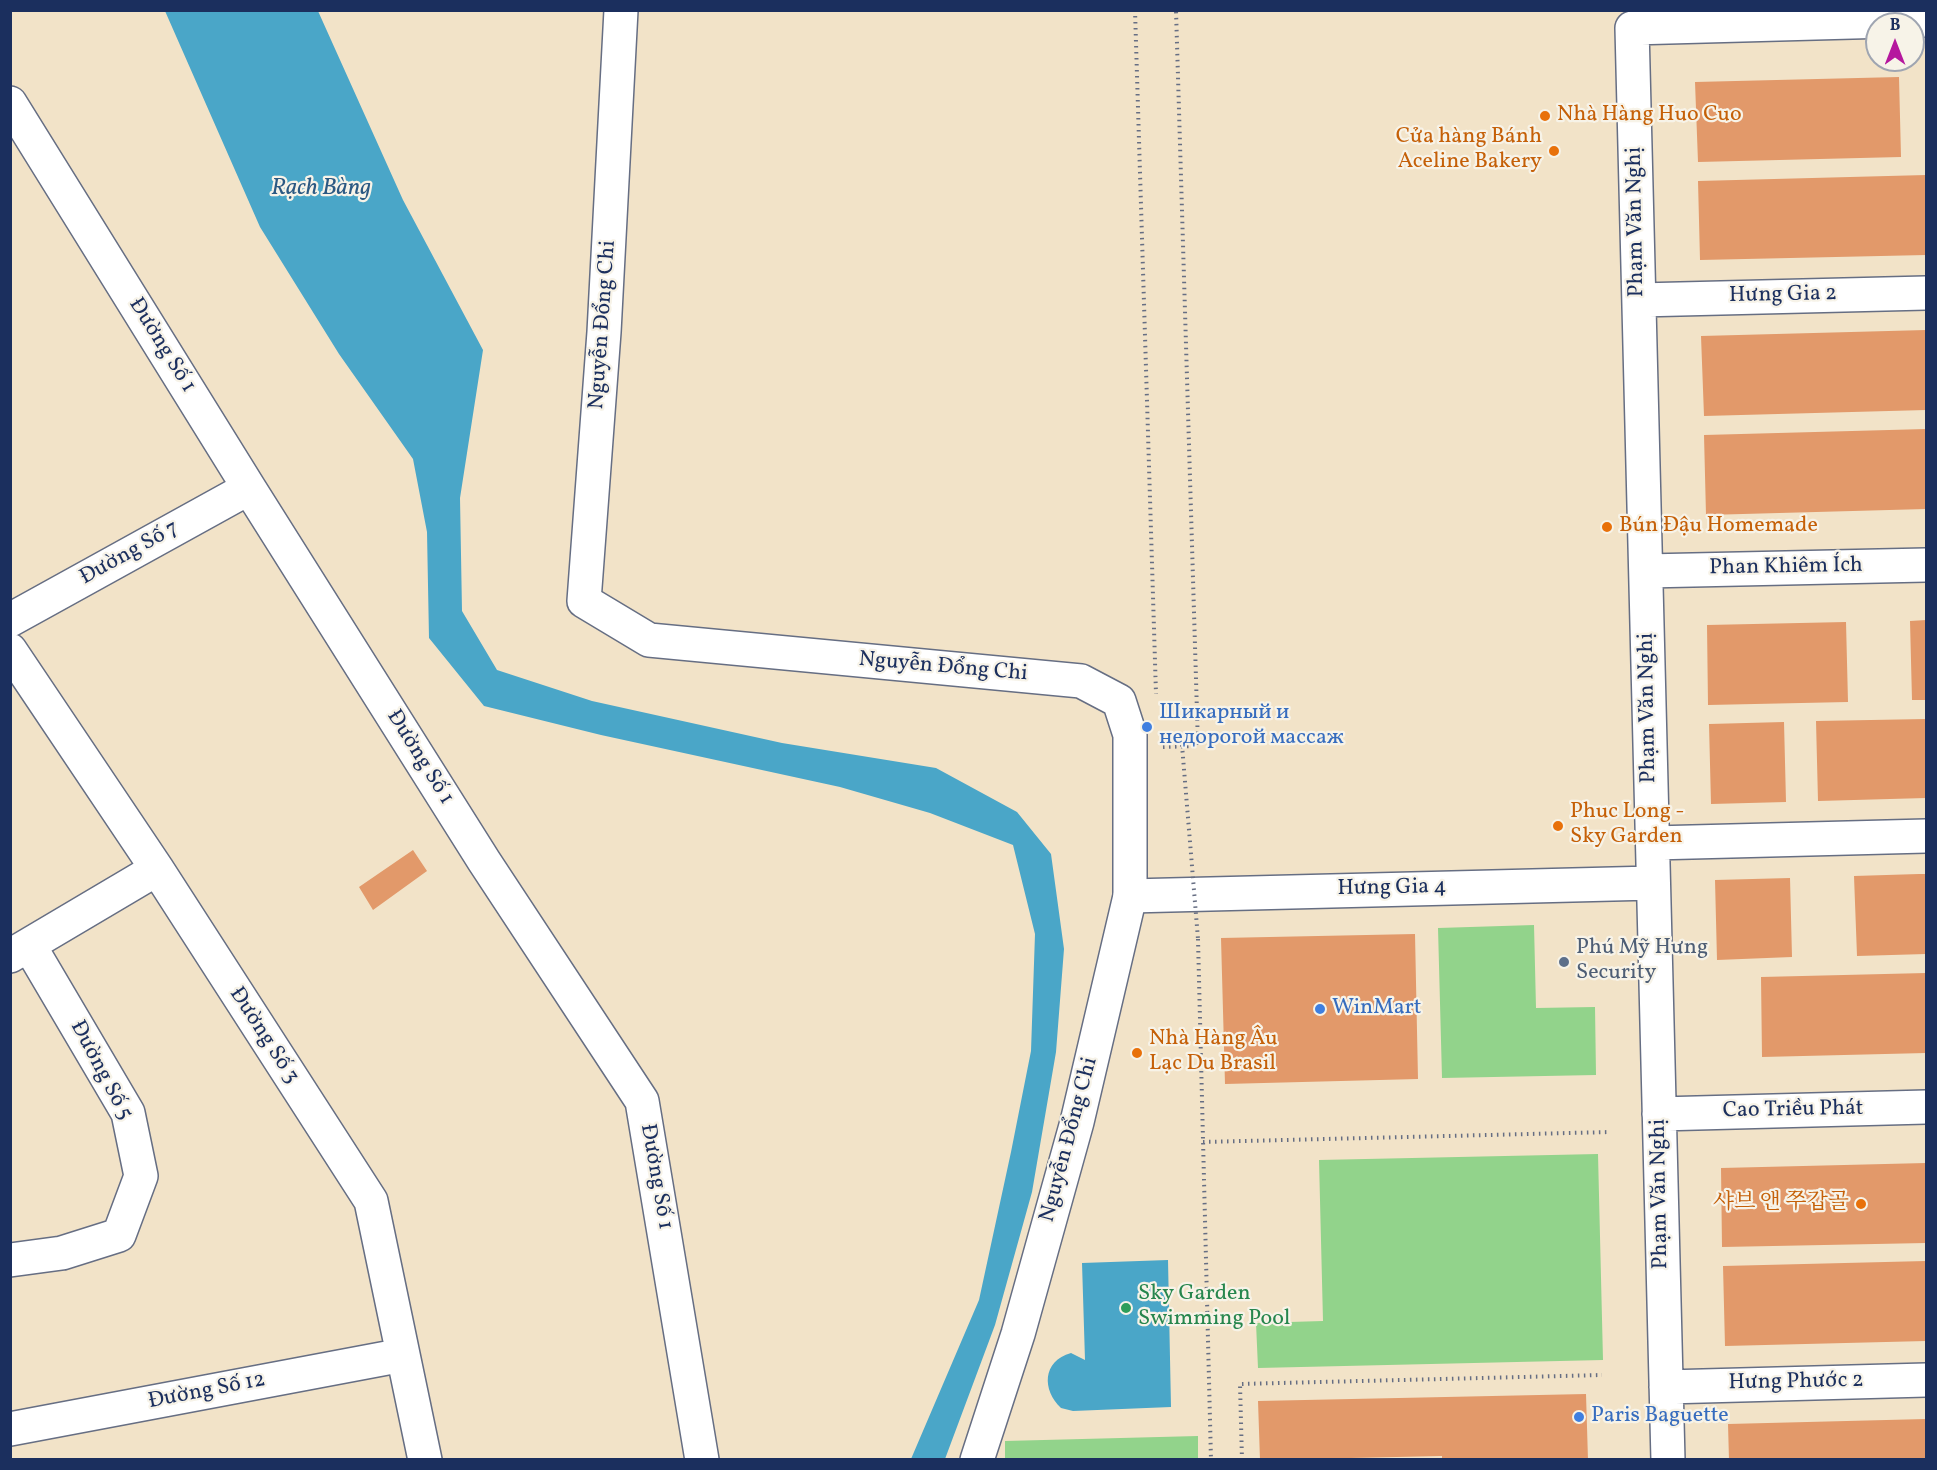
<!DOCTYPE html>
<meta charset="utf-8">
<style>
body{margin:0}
#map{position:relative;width:1937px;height:1470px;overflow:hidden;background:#f2e3c8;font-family:Vollkorn,serif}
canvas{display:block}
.frame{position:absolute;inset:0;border:12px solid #1b2f5e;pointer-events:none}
.north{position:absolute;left:1865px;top:12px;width:60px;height:60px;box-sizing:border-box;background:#f7f3e8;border:2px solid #9fa5b1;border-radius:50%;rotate:0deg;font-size:16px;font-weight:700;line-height:24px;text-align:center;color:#1b2f5e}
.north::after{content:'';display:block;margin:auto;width:21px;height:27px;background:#b5179e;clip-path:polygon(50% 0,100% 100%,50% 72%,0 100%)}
</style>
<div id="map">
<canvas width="1937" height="1470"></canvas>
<div class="frame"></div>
<div class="north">B</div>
</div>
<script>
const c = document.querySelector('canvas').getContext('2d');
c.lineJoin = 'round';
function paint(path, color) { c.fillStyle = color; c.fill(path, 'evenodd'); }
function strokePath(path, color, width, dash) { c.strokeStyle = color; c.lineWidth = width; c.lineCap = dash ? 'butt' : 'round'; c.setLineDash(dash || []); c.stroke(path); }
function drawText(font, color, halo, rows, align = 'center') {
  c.font = font + ' Vollkorn,"Noto Serif KR",serif'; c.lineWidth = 4.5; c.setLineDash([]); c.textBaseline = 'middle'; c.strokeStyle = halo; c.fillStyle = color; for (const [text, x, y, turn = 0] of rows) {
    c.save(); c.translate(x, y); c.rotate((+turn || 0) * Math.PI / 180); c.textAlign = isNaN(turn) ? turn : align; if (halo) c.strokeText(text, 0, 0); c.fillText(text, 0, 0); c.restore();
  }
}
const green = new Path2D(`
 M1534 925 1536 1008 1595 1007 1596 1075 1442 1078 1438 928Z
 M1598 1154 1603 1360 1258 1368 1256 1323 1323 1321 1319 1160Z
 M1198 1436V1459H1005V1441Z`);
const water = new Path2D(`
 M165 11H318L403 200 483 350 460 498 462 611 497 670 592 701 782 743 936 768 1017 812 1051 854 1064 949 1056 1052 1032 1192 995 1325 945 1459H911L979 1300 1011 1152 1031 1051 1035 934 1013 845 930 813 840 787 601 735 484 706 429 638 427 532 413 459 339 354 260 227Z
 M1168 1260 1171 1407 1073 1411 1061 1408C1042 1390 1042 1361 1071 1353L1085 1360 1082 1263Z`);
const building = new Path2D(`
 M1899 77 1901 157 1698 162 1695 82Z
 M1926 175V255L1700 260 1698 181Z
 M1926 330V410L1704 416 1701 336Z
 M1926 429V509L1706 515 1704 435Z
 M1926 620V700H1912L1910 621Z
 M1846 622 1848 702 1708 705 1707 625Z
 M1926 719V798L1818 801 1816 721Z
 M1784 722 1786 802 1711 804 1709 724Z
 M413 850 427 871 373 910 359 887Z
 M1919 874H1926V954L1857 956 1854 876Z
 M1790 878 1792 957 1717 960 1715 880Z
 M1415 934 1418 1079 1225 1084 1221 938Z
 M1926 973V1053L1762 1057 1761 977Z
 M1926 1163V1243L1722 1247 1721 1168Z
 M1926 1261V1341L1725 1346 1723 1266Z
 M1586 1394 1588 1460H1442V1456L1260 1460 1258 1401Z
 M1926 1419V1460H1729L1728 1424Z`);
const path = new Path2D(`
 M1135 10 1156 694
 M1163 747 1198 746 1176 10
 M1198 939 1211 1460
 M1203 1142 1610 1132
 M1242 1460 1240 1384 1602 1375`);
const minor = new Path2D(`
 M10 103 249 488 484 861 642 1101 702 1460
 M1639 300 1926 293
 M1646 571 1926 565
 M10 620 249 488
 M10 650 157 869 371 1201 425 1460
 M1653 843 1926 836
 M1130 896 1653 883
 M10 956 157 869
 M1659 1114 1926 1107
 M10 1260 62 1253 119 1235 141 1176 128 1113 29 945
 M1666 1387 1926 1380
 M10 1429 403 1355
 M1668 1460 1632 28 1926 20`);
const tertiary = new Path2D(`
 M621 10 604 332 584 601 649 640 1081 681 1119 701 1130 735V896L1077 1122 1018 1334 977 1460`);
const pathBridge = new Path2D(`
 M1182 745 1198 939`);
const markers = [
 [1545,116,6,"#e8710a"],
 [1554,151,6,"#e8710a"],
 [1607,527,6,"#e8710a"],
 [1147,727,6,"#3f7fe0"],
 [1558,826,6,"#e8710a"],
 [1564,962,6,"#5c6f8a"],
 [1320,1009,6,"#3f7fe0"],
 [1137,1053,6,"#e8710a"],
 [1861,1204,6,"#e8710a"],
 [1126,1308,6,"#2e9e5b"],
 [1579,1417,6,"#3f7fe0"]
];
const foodNames = [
 ["Nhà Hàng Huo Cuo",1557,116],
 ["Cửa hàng Bánh",1542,138,"right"],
 ["Aceline Bakery",1542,163,"right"],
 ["Bún Đậu Homemade",1619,527],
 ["Phuc Long -",1570,813],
 ["Sky Garden",1570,838],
 ["Nhà Hàng Âu",1149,1040],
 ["Lạc Du Brasil",1149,1065],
 ["샤브 앤 쭈갑골",1849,1204,"right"]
];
const streetNames = [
 ["Phạm Văn Nghị",1637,222,-91],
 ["Hưng Gia 2",1783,296,-1],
 ["Nguyễn Đổng Chi",604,325,-86],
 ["Đường Số 1",161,346,58],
 ["Đường Số 7",130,554,-29],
 ["Phan Khiêm Ích",1786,568,-1],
 ["Nguyễn Đổng Chi",943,668,5],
 ["Phạm Văn Nghị",1649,708,-91],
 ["Đường Số 1",419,758,58],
 ["Hưng Gia 4",1392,889,-1],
 ["Đường Số 3",263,1036,57],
 ["Đường Số 5",100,1071,62],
 ["Cao Triều Phát",1793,1111,-1],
 ["Nguyễn Đổng Chi",1070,1140,-75],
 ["Đường Số 1",655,1177,80],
 ["Phạm Văn Nghị",1661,1194,-91],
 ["Hưng Phước 2",1796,1383,-1],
 ["Đường Số 12",207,1392,-11]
];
const shopNames = [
 ["Шикарный и",1159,714],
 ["недорогой массаж",1159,739],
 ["WinMart",1332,1009],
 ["Paris Baguette",1591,1417]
];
const serviceNames = [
 ["Phú Mỹ Hưng",1576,949],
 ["Security",1576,974]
];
const leisureNames = [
 ["Sky Garden",1138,1295],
 ["Swimming Pool",1138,1320]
];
const waterNames = [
 ["Rạch Bàng",321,190]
];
paint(green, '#92d38b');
paint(water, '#4aa6c8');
paint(building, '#e2996a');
strokePath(minor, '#666e83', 36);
strokePath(tertiary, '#666e83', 36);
strokePath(path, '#666e83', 4, [1.5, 4.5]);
strokePath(minor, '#fff', 33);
strokePath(tertiary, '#fff', 33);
strokePath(pathBridge, '#666e83', 4, [1.5, 4.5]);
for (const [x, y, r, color] of markers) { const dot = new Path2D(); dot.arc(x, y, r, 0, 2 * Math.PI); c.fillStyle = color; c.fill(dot); strokePath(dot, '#f7f3e8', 2); }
drawText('22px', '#c56008', '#f7f3e8', foodNames, 'left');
drawText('22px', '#1b2f5e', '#f7f3e8', streetNames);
drawText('22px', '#366cbe', '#f7f3e8', shopNames, 'left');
drawText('22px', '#4e5e75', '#f7f3e8', serviceNames, 'left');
drawText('22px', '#27864d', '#f7f3e8', leisureNames, 'left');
drawText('italic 24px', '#2b5983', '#f7f3e8', waterNames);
</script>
